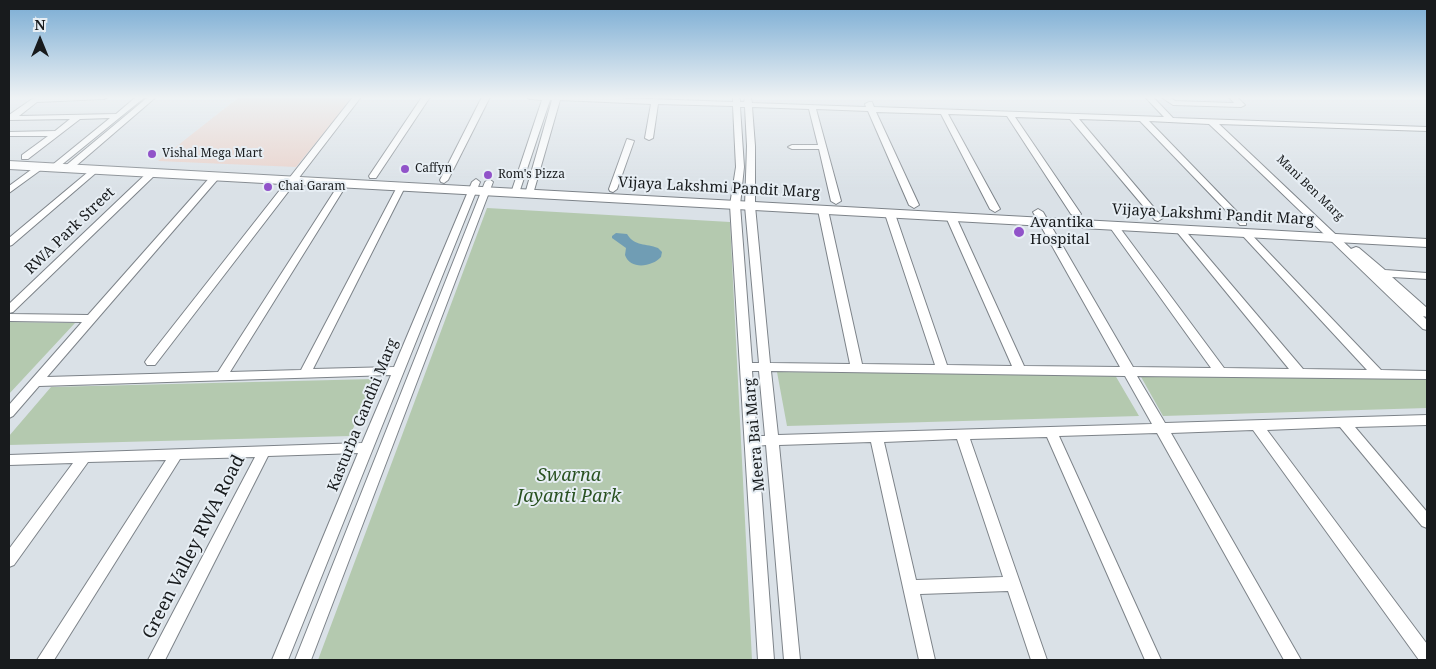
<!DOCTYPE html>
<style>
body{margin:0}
#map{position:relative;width:1436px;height:669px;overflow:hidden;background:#dae1e7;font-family:"Noto Serif",serif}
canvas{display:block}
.frame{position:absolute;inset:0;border:10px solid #181b1d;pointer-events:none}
.north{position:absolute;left:15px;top:15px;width:50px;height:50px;-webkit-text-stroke:4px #e7eef4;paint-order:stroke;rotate:0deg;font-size:14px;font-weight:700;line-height:20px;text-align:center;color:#181b1d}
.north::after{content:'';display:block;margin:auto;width:18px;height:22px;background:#181b1d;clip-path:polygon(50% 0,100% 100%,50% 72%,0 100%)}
</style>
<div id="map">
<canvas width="1436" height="669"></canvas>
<div class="frame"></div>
<div class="north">N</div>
</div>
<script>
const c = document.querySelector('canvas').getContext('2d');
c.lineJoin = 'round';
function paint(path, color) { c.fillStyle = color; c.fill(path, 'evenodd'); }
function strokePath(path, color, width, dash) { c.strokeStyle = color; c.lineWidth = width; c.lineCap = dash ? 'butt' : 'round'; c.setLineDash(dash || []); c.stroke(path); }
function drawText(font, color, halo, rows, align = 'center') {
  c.font = font + ' "Noto Serif",serif'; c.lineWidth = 4; c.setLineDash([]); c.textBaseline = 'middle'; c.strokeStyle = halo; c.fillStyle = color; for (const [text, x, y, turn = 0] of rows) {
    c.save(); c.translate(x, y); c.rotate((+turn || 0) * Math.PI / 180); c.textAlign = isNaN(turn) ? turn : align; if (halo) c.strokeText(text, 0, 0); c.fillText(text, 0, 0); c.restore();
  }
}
const education = new Path2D(`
 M239 97H353L296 167 158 161Z`);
const green = new Path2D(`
 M487 208 730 222 752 660H318Z
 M9 322 75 323 9 394Z
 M777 372 1115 375 1139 416 787 426Z
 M1140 375 1427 377V408L1163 416Z
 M374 379 350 436 9 445V436L51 387Z`);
const water = new Path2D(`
 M616 233 627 234C635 247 646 243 658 248L662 252 661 257C652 267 630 270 625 255L626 248 612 238V236Z`);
const street = new Path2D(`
 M35 97H108L104 99 37 102 19 116 116 114 136 97H145L54 171 51 170V166L110 118 80 119 28 159H22V155L48 136H9V132L55 131 70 119 9 120V115Z
 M148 97H156L70 171H64V167Z
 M353 97H361L155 365H147L145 362 147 359Z
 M422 97H430L376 178H370L369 176Z
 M482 97H490L448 180 444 183 441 182 440 180Z
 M526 97H592L733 102V97H737L740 99V102H744L745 98H751L752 103 866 107 865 104 869 102H872L874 107 1164 117 1145 97H1153L1173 118 1427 127V131L1219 124 1351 249 1356 247 1359 248 1385 270 1427 273V279L1392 277 1427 308V317L1423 316 1427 320V330L1423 329C1351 261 1281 191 1209 124L1149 121 1246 221V225H1240L1140 121 1079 119 1161 216 1163 218 1158 221 1155 220 1070 119 1015 117 1081 214 1076 217 1071 214 1007 116 948 114 1000 209 995 212 990 209 941 114 876 112 919 205 914 208 909 205 868 111 816 109 841 201 836 204 831 201 819 149H792L788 147 792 145H818L809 109 752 107 755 146V206L770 363 850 364 818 210 823 207 828 210 862 364 935 365 885 214 890 211 895 214 947 365 1012 366 946 217 951 214 956 217 1024 366 1120 367 1033 212 1038 209 1043 212 1133 367 1211 368 1109 226 1114 223 1117 224 1224 368 1289 369 1177 232V228H1183L1303 369 1367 370 1242 235V231H1248L1381 370 1427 371V379L1137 376 1165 423 1427 415V425L1355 427 1427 512V528L1422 526 1340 427 1267 430 1427 644V660H1419L1253 430 1171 433 1301 660H1284L1157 433 1059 436 1161 660H1145L1047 437 970 439 1047 660H1031L1008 591 920 594 935 660H919L871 442 779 445 800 660H784L766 445 758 446 774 660H758L730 205 736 167 733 106 658 104 653 138 649 140 645 138 651 104 560 100 533 194 529 197 525 194 552 100H550L519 193 515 196 511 193 542 100 530 99ZM740 107H745L747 146 745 206 759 363H752L740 205 744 167ZM752 371H759L765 436H757ZM771 371 1125 376 1152 424 778 435ZM957 439 1003 577 916 580 884 442Z
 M1161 97H1170L1175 101 1234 103 1229 97H1237L1245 105 1241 107 1173 105Z
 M627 139 634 141 617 189 613 192 610 191 609 189Z
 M39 164 42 165V169L9 193V186Z
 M94 167 98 170 97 172 12 245 9 246V238Z
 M152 170 155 171V175L13 312 9 313V304L149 171Z
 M215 174 219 177 218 179 47 377 218 372 339 184 343 181 347 184 230 372 301 370 397 187 401 184 405 187 313 369 394 367 472 182 476 179 480 182 288 660H272L358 453 268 456 165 660H148L255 457 180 459 54 660H37L166 460 88 462 14 565 9 567V549L73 463 9 465V455L362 443 391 375 39 386 13 416 9 418V405L82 322 9 321V314L88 315 212 175Z
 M489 179 493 182 311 660H295L485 182Z`);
const secondary = new Path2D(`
 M9 161 1427 239V247L9 169Z`);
const markers = [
 [152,154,5,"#9153c9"],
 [405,169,5,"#9153c9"],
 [488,175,5,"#9153c9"],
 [268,187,5,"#9153c9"],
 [1019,232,6,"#9153c9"]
];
const farPoinames = [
 ["Vishal Mega Mart",162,154],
 ["Caffyn",415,169],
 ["Rom's Pizza",498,175],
 ["Chai Garam",278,187]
];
const farStreetnames = [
 ["Mani Ben Marg",1310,188,44]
];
const streetNames = [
 ["Vijaya Lakshmi Pandit Marg",719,188,3],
 ["Vijaya Lakshmi Pandit Marg",1213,215,3],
 ["RWA Park Street",70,231,-44],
 ["Kasturba Gandhi Marg",363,415,-68],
 ["Meera Bai Marg",755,435,-95]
];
const poiNames = [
 ["Avantika",1030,223],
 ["Hospital",1030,240]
];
const nearParknames = [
 ["Swarna",569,476],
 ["Jayanti Park",569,497]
];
const nearStreetnames = [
 ["Green Valley RWA Road",194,547,-63]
];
paint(education, '#e9d0c8');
paint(green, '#b4c9af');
paint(water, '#709db4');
strokePath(street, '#7d8389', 2);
strokePath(secondary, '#7d8389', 2);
paint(street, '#fff');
paint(secondary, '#fff');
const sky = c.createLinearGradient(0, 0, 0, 191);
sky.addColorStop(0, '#78abd3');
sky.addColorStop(0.51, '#eef2f4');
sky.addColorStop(1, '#eef2f400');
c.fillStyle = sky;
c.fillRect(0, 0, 1436, 191);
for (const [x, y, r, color] of markers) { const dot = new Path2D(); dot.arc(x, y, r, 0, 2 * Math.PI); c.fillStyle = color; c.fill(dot); strokePath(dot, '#e7eef4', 2); }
drawText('12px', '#181b1d', '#e7eef4', farPoinames, 'left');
drawText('12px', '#181b1d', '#e7eef4', farStreetnames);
drawText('15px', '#181b1d', '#e7eef4', streetNames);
drawText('15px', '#181b1d', '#e7eef4', poiNames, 'left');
drawText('italic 18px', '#295221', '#e7eef4', nearParknames);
drawText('18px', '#181b1d', '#e7eef4', nearStreetnames);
</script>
